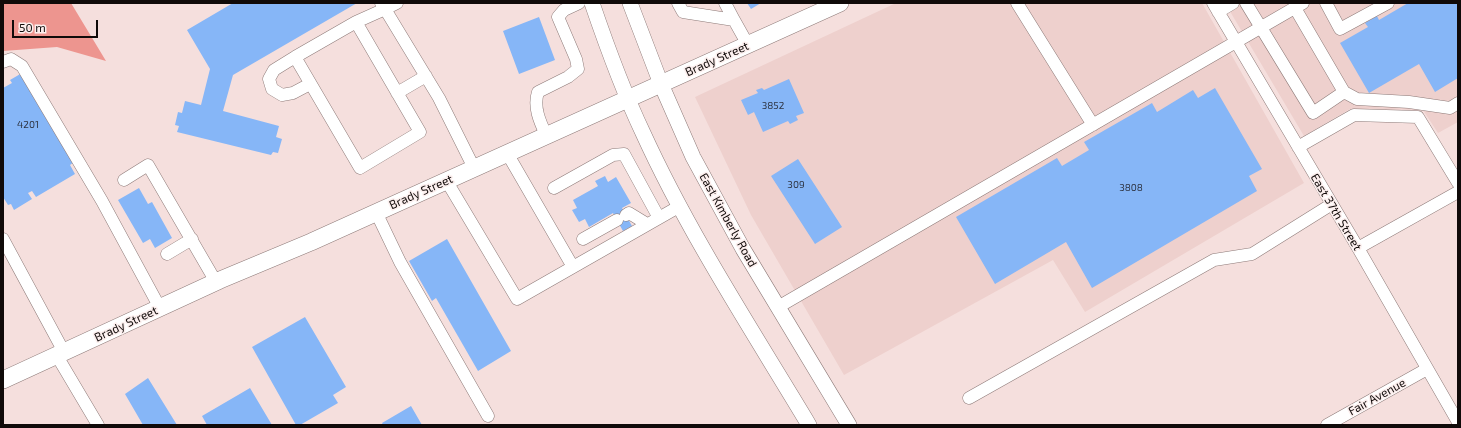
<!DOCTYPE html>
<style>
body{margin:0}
#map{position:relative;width:1461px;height:428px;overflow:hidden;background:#f5dfdd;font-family:"Exo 2",sans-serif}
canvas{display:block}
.frame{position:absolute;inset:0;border:4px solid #100a09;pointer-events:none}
.scale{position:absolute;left:12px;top:20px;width:86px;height:18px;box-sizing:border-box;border:2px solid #100a09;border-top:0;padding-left:5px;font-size:12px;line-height:14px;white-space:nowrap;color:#100a09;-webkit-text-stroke:3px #fcefee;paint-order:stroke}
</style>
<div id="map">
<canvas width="1461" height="428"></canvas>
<div class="frame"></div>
<div class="scale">50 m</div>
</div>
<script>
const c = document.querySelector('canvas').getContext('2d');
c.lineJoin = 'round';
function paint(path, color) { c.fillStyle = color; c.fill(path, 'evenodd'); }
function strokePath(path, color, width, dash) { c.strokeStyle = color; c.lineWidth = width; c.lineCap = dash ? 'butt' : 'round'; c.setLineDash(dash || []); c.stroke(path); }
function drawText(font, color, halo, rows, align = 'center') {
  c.font = font + ' "Exo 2",sans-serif'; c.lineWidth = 3; c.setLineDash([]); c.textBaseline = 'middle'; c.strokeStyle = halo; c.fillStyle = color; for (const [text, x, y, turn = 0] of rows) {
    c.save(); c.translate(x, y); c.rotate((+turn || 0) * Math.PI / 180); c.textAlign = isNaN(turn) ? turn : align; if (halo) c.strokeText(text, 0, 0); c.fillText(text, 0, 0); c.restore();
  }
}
const built = new Path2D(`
 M896 3H1202L1304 183 1085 312 1053 260 844 375 751 215 695 97Z
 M1225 3H1458V122L1438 133 1423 110 1350 109 1304 136Z`);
const forest = new Path2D(`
 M3 3H71L106 61 57 47 3 51Z`);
const building = new Path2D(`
 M233 3H357L233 75 223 111 279 126 276 137 282 139 278 153 273 152 271 155 177 132 179 126 175 125 178 112 182 113 185 101 201 105 210 69 187 30Z
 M747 3H761L751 9Z
 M1408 3H1458V78L1435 92 1419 64 1369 93 1340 43 1368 27 1365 23 1377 16 1379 20Z
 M539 17 555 60 519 74 503 31Z
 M22 73 74 162 70 165 75 174 36 197 32 191 28 193 32 199 14 210 11 204 8 205 3 197V88L12 83 10 80Z
 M789 79 804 113 796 116 798 120 790 124 788 121 763 132 754 112 748 115 741 100 758 93 756 90 762 88 764 90Z
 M1215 88 1262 169 1249 176 1257 191 1092 288 1066 242 995 284 956 217 1057 158 1062 166 1089 150 1084 142 1152 103 1157 112 1193 90 1198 98Z
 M798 159 842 227 815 244 771 176Z
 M605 176 608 182 616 177 631 203 622 208 632 226 623 231 613 213 589 227 585 219 579 222 572 210 577 208 573 200 598 186 595 181Z
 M139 188 148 204 152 202 172 238 155 248 150 239 143 243 118 200Z
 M447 239 511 351 478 371 436 298 432 301 409 261Z
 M305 317 346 387 333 395 338 403 300 425H296L252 347Z
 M148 378 177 425H143L125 394Z
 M250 388 272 425H207L202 416Z
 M411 406 422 425H383L382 423Z`);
const minor = new Path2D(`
 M397 3 385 9 439 98 474 168
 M678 3 683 12 734 20 725 3
 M1017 3 1093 125
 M1213 3 1358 248 1458 422
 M1246 3 1313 113 1344 92 1295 8
 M1326 3 1340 29 1388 3
 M1218 12 1233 3
 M734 20 748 45
 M356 22 420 132 360 168 295 57 356 22 385 9 381 3
 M295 57 274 70 269 79 272 89 282 95 293 93 310 84
 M3 62 11 59 22 66 102 201 160 308
 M1344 92 1357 99 1409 102 1450 108 1458 103
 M397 93 426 76
 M546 135C540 122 533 107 538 92L568 77 578 69 576 59 558 17 564 10 579 3
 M1298 147 1354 115 1418 117 1458 183
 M507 153 573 267
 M124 180 148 165 216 282
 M446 180 517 299 680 206
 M554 188 613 155 624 154 659 218
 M376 212 400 262 488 416
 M626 215 629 213 647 224
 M3 239 64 352
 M583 239 617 220
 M1358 248 1458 192
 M167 254 192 239
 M778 307 1303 3
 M57 356 98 425
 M969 398 1214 260 1252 254 1332 204
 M1327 425 1427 369`);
const major = new Path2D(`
 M592 3C607 47 623 91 643 133 689 234 752 330 809 425
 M630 3 661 84 693 157 743 249 849 425`);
const highway = new Path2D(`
 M3 380 220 280 311 242 840 3`);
const numberNames = [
 ["3852",773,106],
 ["4201",28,125],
 ["309",796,185],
 ["3808",1131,188]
];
const streetNames = [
 ["Brady Street",717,59,-24],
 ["Brady Street",421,192,-24],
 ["East 37th Street",1336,212,59],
 ["East Kimberly Road",728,220,61],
 ["Brady Street",126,324,-25],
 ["Fair Avenue",1377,397,-29]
];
paint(built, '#eed0cd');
paint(forest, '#ed958f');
paint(building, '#86b6f7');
strokePath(minor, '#8d7a78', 13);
strokePath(major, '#8d7a78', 16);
strokePath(highway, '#8d7a78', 18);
strokePath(minor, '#fff', 12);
strokePath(major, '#fff', 15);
strokePath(highway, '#fff', 17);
drawText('10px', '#2e3544', null, numberNames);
drawText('12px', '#100a09', '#fcefee', streetNames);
</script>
